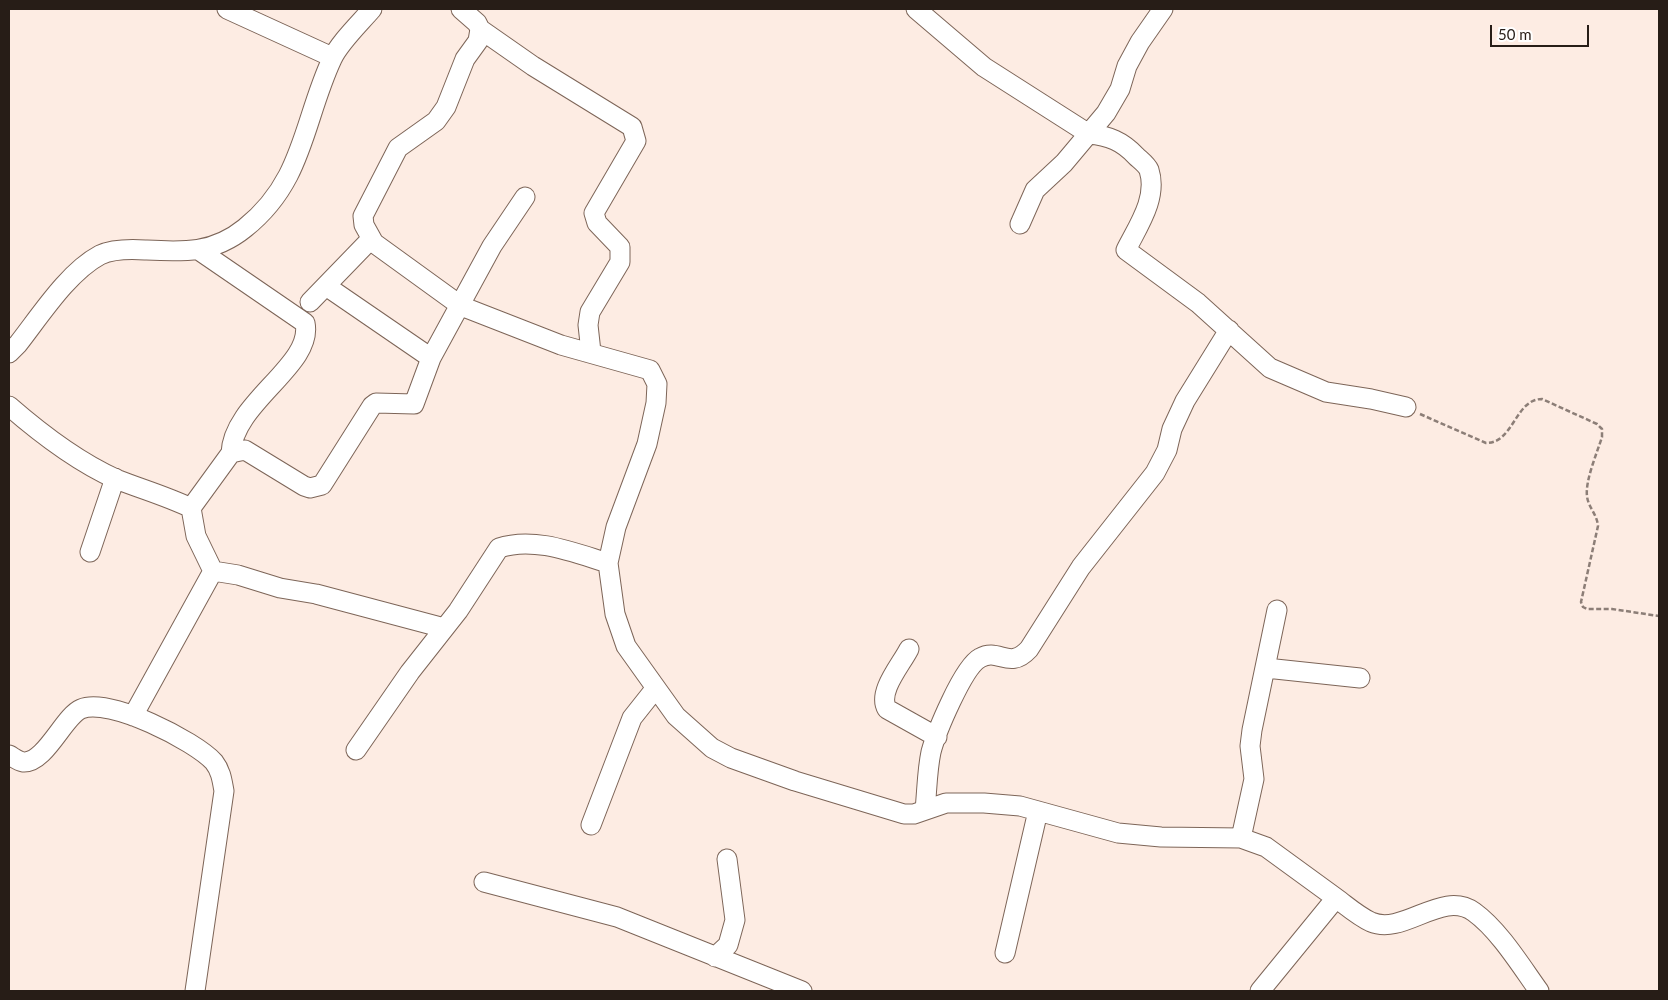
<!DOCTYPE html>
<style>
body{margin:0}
#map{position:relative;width:1668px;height:1000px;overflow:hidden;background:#fdece3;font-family:Lato,sans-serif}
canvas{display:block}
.frame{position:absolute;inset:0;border:10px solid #271d17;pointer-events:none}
.scale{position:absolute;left:1490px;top:25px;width:99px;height:22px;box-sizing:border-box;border:2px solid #271d17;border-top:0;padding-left:6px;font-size:15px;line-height:18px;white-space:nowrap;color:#271d17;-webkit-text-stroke:4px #fff;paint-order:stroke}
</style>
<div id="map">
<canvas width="1668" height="1000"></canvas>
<div class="frame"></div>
<div class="scale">50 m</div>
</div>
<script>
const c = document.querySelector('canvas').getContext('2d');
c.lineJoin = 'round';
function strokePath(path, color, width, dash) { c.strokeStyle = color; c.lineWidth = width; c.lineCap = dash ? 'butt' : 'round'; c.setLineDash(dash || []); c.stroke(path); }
const path = new Path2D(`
 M1420 414 1486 443C1514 443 1515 399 1542 399L1597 424 1602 429V437C1597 453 1585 481 1587 496 1588 507 1597 514 1598 526L1581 602 1583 607 1587 609H1612L1659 616`);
const minor = new Path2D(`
 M227 9 332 57
 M461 9 477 23 480 29 478 41 465 59 446 107 436 121 398 148 363 216 364 225 374 243 461 306 561 345 650 370 657 384 656 403 647 444 616 527 608 563 615 614 626 646 676 716 712 748 731 758 795 781 904 814H914L946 803H984L1020 806 1118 833 1161 837 1241 838 1266 847 1336 898 1260 991
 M916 9 984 67 1089 134C1109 136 1122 141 1136 156 1140 160 1147 165 1149 170 1158 198 1138 226 1126 250L1198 303 1270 368 1326 392 1371 399 1406 407
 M480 29 533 66 632 127 636 141 594 213 597 223 620 247V262L590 312 588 325 591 352
 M1020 224 1035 190 1064 163 1106 113 1120 89 1127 66 1140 42 1163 9
 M200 251 305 323C314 365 233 402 231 453
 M310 302 371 239
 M9 353 18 344C40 316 68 272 100 255 113 249 130 249 145 250 183 252 213 254 245 228 304 181 303 121 332 59 339 43 360 23 372 9
 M431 358 492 246 525 197
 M9 406C40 433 78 462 116 479 141 489 166 496 191 508L231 453 245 450 304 486 310 488 322 485 372 406 376 403 414 404 431 358 326 286
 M191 508 196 536 213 571
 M90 552 115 478
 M909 649C901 665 877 692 887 709L937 737
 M1266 668 1360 678
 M133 716 213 571 238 575 280 588 316 594 444 628
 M356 750 410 672 458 611 499 548C534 536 575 553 608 563
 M9 755C13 757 18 761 23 762 45 764 64 716 81 709 109 697 195 741 214 762 221 771 222 780 224 791L195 991
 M925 810C927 791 927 771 931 752 936 733 963 667 980 658 999 647 1009 671 1029 649L1081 567 1155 473 1167 450 1172 429 1185 401 1229 330
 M591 825 632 718 655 689
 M1241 838 1254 779 1250 746 1252 730 1277 610
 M484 882 617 917 802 991
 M1336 898C1347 906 1358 916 1371 922 1404 936 1442 889 1474 912 1499 930 1521 966 1539 991
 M1005 953 1038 811
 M715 957 728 945 735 920 727 859`);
strokePath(minor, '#7d6558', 21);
strokePath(path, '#8c7e77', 2.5, [5, 2.5]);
strokePath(minor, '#fff', 19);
</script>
